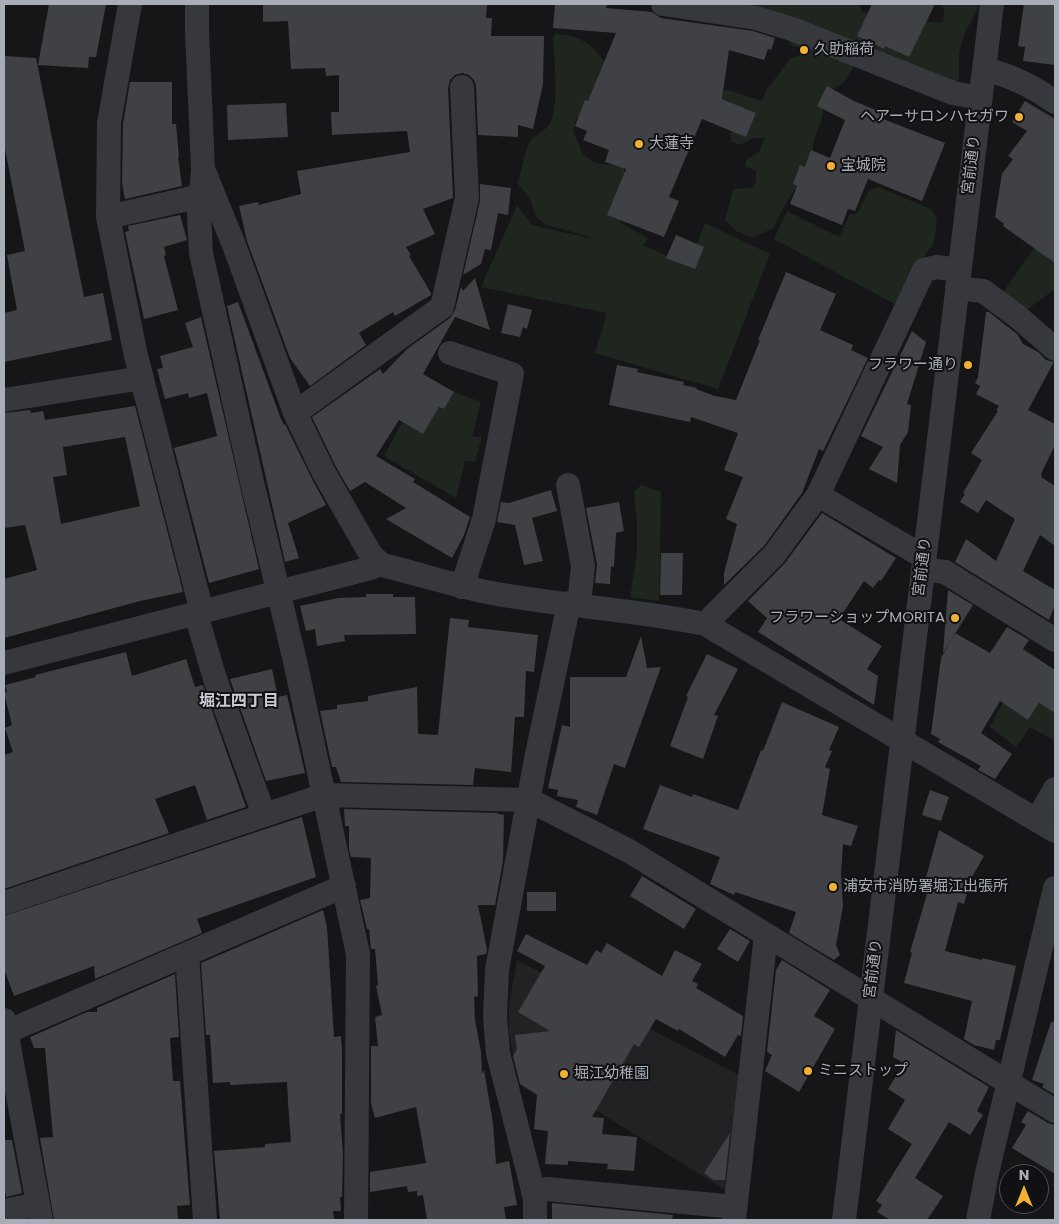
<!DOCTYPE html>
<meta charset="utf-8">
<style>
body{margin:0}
#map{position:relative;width:1059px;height:1224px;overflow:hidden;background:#161618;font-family:Poppins,sans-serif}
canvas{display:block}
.frame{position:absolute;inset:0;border:5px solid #a8adb8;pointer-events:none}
.north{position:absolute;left:999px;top:1164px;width:50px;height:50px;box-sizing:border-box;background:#111113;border:1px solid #4d4f55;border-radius:50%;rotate:0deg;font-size:14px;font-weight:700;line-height:20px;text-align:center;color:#a8adb8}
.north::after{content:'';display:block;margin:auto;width:18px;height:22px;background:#f2b134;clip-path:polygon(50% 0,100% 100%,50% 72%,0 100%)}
</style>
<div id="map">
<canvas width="1059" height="1224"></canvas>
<div class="frame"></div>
<div class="north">N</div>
</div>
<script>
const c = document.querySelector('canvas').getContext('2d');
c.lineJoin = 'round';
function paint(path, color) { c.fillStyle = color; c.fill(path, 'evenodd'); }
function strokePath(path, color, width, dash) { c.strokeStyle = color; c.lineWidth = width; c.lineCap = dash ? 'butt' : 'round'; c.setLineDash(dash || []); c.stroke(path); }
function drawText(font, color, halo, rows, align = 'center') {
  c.font = font + ' Poppins,"Noto Sans JP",sans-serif'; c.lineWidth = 4; c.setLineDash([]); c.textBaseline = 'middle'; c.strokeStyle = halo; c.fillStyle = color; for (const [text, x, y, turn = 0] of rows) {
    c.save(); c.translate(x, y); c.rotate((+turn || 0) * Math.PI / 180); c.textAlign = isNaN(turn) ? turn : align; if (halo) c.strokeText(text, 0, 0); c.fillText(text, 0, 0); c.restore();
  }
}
const built = new Path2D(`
 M517 960 741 1076 727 1191 514 1060 509 1032V1004Z`);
const green = new Path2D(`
 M698 4H858L863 12C889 19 916 23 943 22L944 8 938 4H979L976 13 965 32 959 52V79L953 93 862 63 854 67 843 83 825 94 822 118 813 143V159L777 219 774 228 752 238 736 231 725 220 733 189 752 188 756 181V171L745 166 746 160 759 152 765 138H754L739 145 732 142 729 133 733 131 746 137 756 113 722 99 724 91 728 90 762 101 766 91 789 60 806 52 809 44 798 47 792 46 787 36Z
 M555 34C579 35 591 43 605 62L598 74 597 89 585 112 576 119 573 131 583 154 595 163 624 167V175L618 211 621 223 648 238 646 242 642 245 689 265 705 223 770 254 718 389 595 353 607 313 481 287 517 205 532 225 589 238 591 237 547 225 536 217 530 199 517 183C523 170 523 156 529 143 533 135 544 132 549 125 560 107 554 59 553 38Z
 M878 187 931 209 937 219 934 243 926 253 921 266 898 306 774 239 787 211 839 237 850 214H857L869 190Z
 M1035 247 1055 262 1054 269 1055 271V289L1024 312 1001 295Z
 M454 392 481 402 472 437H482L475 462 465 461 456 498 384 456 402 422 423 434 439 407 444 409Z
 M641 485 661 492 659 601 630 597 637 553V522L634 492Z
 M1003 703 1028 720 1039 703 1052 711 1055 707V741L1030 727 1016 747 990 727Z`);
const building = new Path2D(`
 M49 4H106L96 57H89L88 68 38 65Z
 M263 4H487L486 18H492L491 36H544L543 84 533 129 518 125V137L478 135 476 86 474 80 469 75 462 73 455 75 450 80 448 88 453 198 423 209 435 234 406 247 411 255 409 256 431 293V295L395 316 393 312 359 333 366 345 310 386 290 358 247 241 239 206 258 202 259 205 301 194 297 171 410 152 407 131 332 135 331 112H339V75L326 76 325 68 291 69 288 21 263 22Z
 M555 4H596L607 5 606 8 652 12 661 18 753 31 775 38 771 50 768 49 764 60 729 50 722 99 756 113 746 137 702 119 669 197 679 201 664 237 607 215 626 169 605 162 609 150 583 140 587 131 575 126 585 100 588 101 616 33 553 28Z
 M872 4H935L909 57 885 46 884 49 857 36Z
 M1024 4H1055V65L1023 61 1025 47 1018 46Z
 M4 56 36 58 84 297 103 293 112 340 4 362V313L17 310 7 255 25 251 4 144Z
 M130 82H172V124H176L179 157H178L182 186 125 199 122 183 123 124Z
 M827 86 854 101 885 114 883 119 945 143 922 201 868 179 855 211 848 209 842 225 790 204 797 186 793 184 800 165 805 167 811 150 830 158 845 120 817 106Z
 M1025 101 1055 119V263L1003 226 1004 224 995 217 1002 174 1013 159 1008 156 1027 131 1012 122Z
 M286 103 288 137 228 140 227 105Z
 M480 184 511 188 508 215 498 213 491 250 485 249 481 264 463 275 480 201Z
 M180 215 187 240 164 247 166 255 164 256 178 310 144 319 125 232 129 231 128 226Z
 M676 235 704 247 695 269 666 258Z
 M786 272 836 294 820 330 853 345 851 350 868 358 823 451 819 449 802 493 764 546 724 585V573L737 524 726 519 743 477 724 470 738 433 691 417 690 422 609 405 617 365 638 369 637 372 684 382 683 385 697 388 696 389 715 396 736 400 760 340H758Z
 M475 278 490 330 455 317 423 374 454 392 444 409 439 407 423 434 399 420 376 456 415 479 413 482 470 517 464 535 452 558 386 519 406 508 365 482 350 491 336 467 312 417 380 369 383 374 407 349 450 318 455 310 461 287 463 291Z
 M238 302 281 419 284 425 285 424 312 479 326 505 288 523 299 558 285 562 227 306Z
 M508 304 532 310 527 329 523 327 520 337 501 333Z
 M986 312H989L1008 327 1017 334 1023 344 1038 352 1046 360 1054 362 1028 410 1055 424V445L1041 474 1042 475 1041 477 1055 486V546L1040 535 1023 571 1055 590V605L1049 620 955 562 966 539 996 561 1015 519 986 500 978 513 960 502 965 494 963 493 982 460 971 453 998 411 996 410 999 406 976 394 980 386 975 383 978 377Z
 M201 317 259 569 209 583 174 448 217 436 207 393 189 398 188 393 165 399 157 369 163 368 160 356 193 347 185 323Z
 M912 331 926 342 907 404 911 405 908 432 900 445 897 483 869 469 883 447 861 436Z
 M135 406 183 592 140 601 4 638V579L37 570 25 525 4 528V413L30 410 31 413 43 411 45 420ZM125 437 140 506 61 524 53 477 67 475 63 447Z
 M551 490 557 511 532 518 543 561 524 565 515 525 497 522 501 502 509 503Z
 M619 502 624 531 616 533 614 567 611 566 610 584 595 583 597 564 586 508Z
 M822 513 896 558 881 581 879 580 873 588 864 581 839 619 882 646 867 669 878 676 874 705 758 632 767 618 748 601 785 563Z
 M661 553H683L682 595H660Z
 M948 590 973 605 943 653Z
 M366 594H393V597H415L416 634 344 635 345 641 317 646 315 629 306 631 300 606 338 598 366 597Z
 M450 618 469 620 468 627 538 635 534 672 526 671 524 717H515L511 772 475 768 473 785 341 782 336 767H332L320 711 337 709V705L368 701V696L417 687 418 734 438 735Z
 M1007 627 1029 640 1023 649 1055 670V713L1039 703 1028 720 1000 701 981 733 1012 754 995 779 978 770 981 766 938 742 940 739 931 734 941 658 955 633 990 653Z
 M641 636 647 668 661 667 625 768 614 764 597 815 576 807 578 800 557 796 558 790 548 788 562 725 570 727V677H626Z
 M126 652 132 676 186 659 195 687 203 685 246 807 207 820 195 785 155 799 169 833 4 889V755L13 752 5 728 12 725 4 693 7 692 5 685 36 677 35 675Z
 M707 654 738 669 714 715 718 716 703 759 670 746 688 697 686 696Z
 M272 669 278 697 287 695 305 773 266 781 230 679Z
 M782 702 839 727 829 750 832 751 825 767 830 769 822 815 858 826 851 846 843 844 841 873 843 906 836 945 840 955 834 960 789 933 796 912 735 892 734 895 710 884 720 857 643 829 660 785 692 797 693 794 738 810 761 750 763 751Z
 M930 790 949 797 941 821 922 815Z
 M344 809 498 813V814L504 815 503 861 495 905H478L487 950 486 954 477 956 478 996 474 997 475 1020 481 1052 482 1074 484 1070 493 1123 496 1164 509 1161 517 1205 504 1207 506 1220H427L423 1195 417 1196V1191L408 1192 407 1186 370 1192V1172L426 1163 416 1107 375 1118 371 1103V1046H378L375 1017 382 1015 376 986 378 985 375 949H371L369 929H367L360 900 370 898 371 858 351 857 349 849V826H345Z
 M302 817 316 877 197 919 202 933 95 979 94 966 14 996 4 969V916Z
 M939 830 984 856 971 879 964 904 958 902 945 951 982 960V958L1016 966 1000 1040H996L994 1050 974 1045 964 1039 972 1001 904 983 912 953 910 952 927 894 922 892Z
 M642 876 696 909 684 929 630 896Z
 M527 892H556V911H527Z
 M323 910 327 927 334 1037 341 1036 342 1052V1114H340L343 1154 342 1197H340L341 1211H333L334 1219 220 1220 214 1151 265 1147V1144L291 1142 288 1102 287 1082 230 1085V1082L213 1083 210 1035H206L201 963Z
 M730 929 750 941 738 962 717 949Z
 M526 934 587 965 596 950 601 953 607 943 662 976 675 950 702 964 692 981 698 984 696 988 743 1016 741 1036 738 1035 725 1057 679 1029 678 1031 656 1019 639 1047 634 1044 592 1117 604 1118 602 1134 637 1137 634 1171 607 1169 608 1164 568 1161V1165L545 1164 548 1131 534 1129 537 1095 520 1084 513 1056 517 1049 515 1035 550 1031 518 1012 545 966 517 951Z
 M782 960 830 990 814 1016 835 1029 799 1092 765 1071 772 1055 767 1052 776 970Z
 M175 974 179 1037 170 1038 173 1081H180L190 1205 177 1206 178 1220H54L40 1138 53 1137 45 1048H34L30 1037 87 1012H97V1008Z
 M1051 1022H1055V1095L1042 1087 1044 1084 1032 1080Z
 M896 1030 989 1087 977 1111 983 1115 970 1135 949 1122 915 1178 943 1196 927 1220H890L877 1212 882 1205 876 1201 912 1144 888 1129 905 1100 888 1089 904 1063 893 1057Z
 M1028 1111 1048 1123 1055 1125V1174L1012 1148 1026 1125 1021 1122Z
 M730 1133 725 1180H714L704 1173Z
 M4 1140H12L22 1193 6 1197 4 1186Z
 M552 1203 673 1215 672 1220H552Z`);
const minor = new Path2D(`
 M130 4 109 123 108 217 136 356 202 612
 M197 4V31L203 169 234 245 295 413 324 473 371 555 382 565C420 574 458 587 497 594 566 606 636 610 705 624L1055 831
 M663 4 756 18 792 29 953 93 980 98
 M984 69C1012 76 1032 86 1055 102
 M203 172 199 214 201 253 252 482 295 661 358 954 356 1220
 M108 217 201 196
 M957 288 983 291 1017 316 1055 349
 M450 353 512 374 484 519 462 587
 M4 400 142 378
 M295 413 442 307 467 198 462 87
 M568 485 583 566 579 604
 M818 495 924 557
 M923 569 945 572 1055 640
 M196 614 215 679 264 815
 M705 624 774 555 818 495 924 270 937 267 959 270
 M4 663 371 568 377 562
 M1037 820 1055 789
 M4 903 324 795 529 800 629 851 1055 1111
 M187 954 205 1220
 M4 1020 41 1220
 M4 1033 344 886
 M533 1192 547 1189 735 1207
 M4 1211 38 1204
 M535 1220V1198L498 1053 495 1017 497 970 536 759 569 603
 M734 1220 766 935
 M844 1220 992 4
 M978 1220 987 1173 1055 888`);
const markers = [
 [804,50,5,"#f2b134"],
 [1019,117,5,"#f2b134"],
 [639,144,5,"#f2b134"],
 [831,166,5,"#f2b134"],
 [968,365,5,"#f2b134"],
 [955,618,5,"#f2b134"],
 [833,887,5,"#f2b134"],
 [808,1071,5,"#f2b134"],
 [564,1074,5,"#f2b134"]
];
const poiNames = [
 ["久助稲荷",814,50],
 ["ヘアーサロンハセガワ",1009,117,"right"],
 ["大蓮寺",649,144],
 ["宝城院",841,166],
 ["フラワー通り",958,365,"right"],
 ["フラワーショップMORITA",945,618,"right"],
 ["浦安市消防署堀江出張所",843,887],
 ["ミニストップ",818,1071],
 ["堀江幼稚園",574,1074]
];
const streetNames = [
 ["宮前通り",972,165,-83],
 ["宮前通り",923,567,-83],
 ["宮前通り",874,969,-83]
];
const neighbourhoodNames = [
 ["堀江四丁目",239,702]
];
paint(built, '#222225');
paint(green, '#1e261f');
paint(building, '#404145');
strokePath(minor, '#37383d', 24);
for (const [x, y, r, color] of markers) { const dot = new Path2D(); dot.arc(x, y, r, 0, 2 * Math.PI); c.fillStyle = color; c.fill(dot); strokePath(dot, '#111113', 2); }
drawText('15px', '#a8adb8', '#111113', poiNames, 'left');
drawText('15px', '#a8adb8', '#111113', streetNames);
drawText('bold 16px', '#c9ccd4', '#111113', neighbourhoodNames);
</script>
